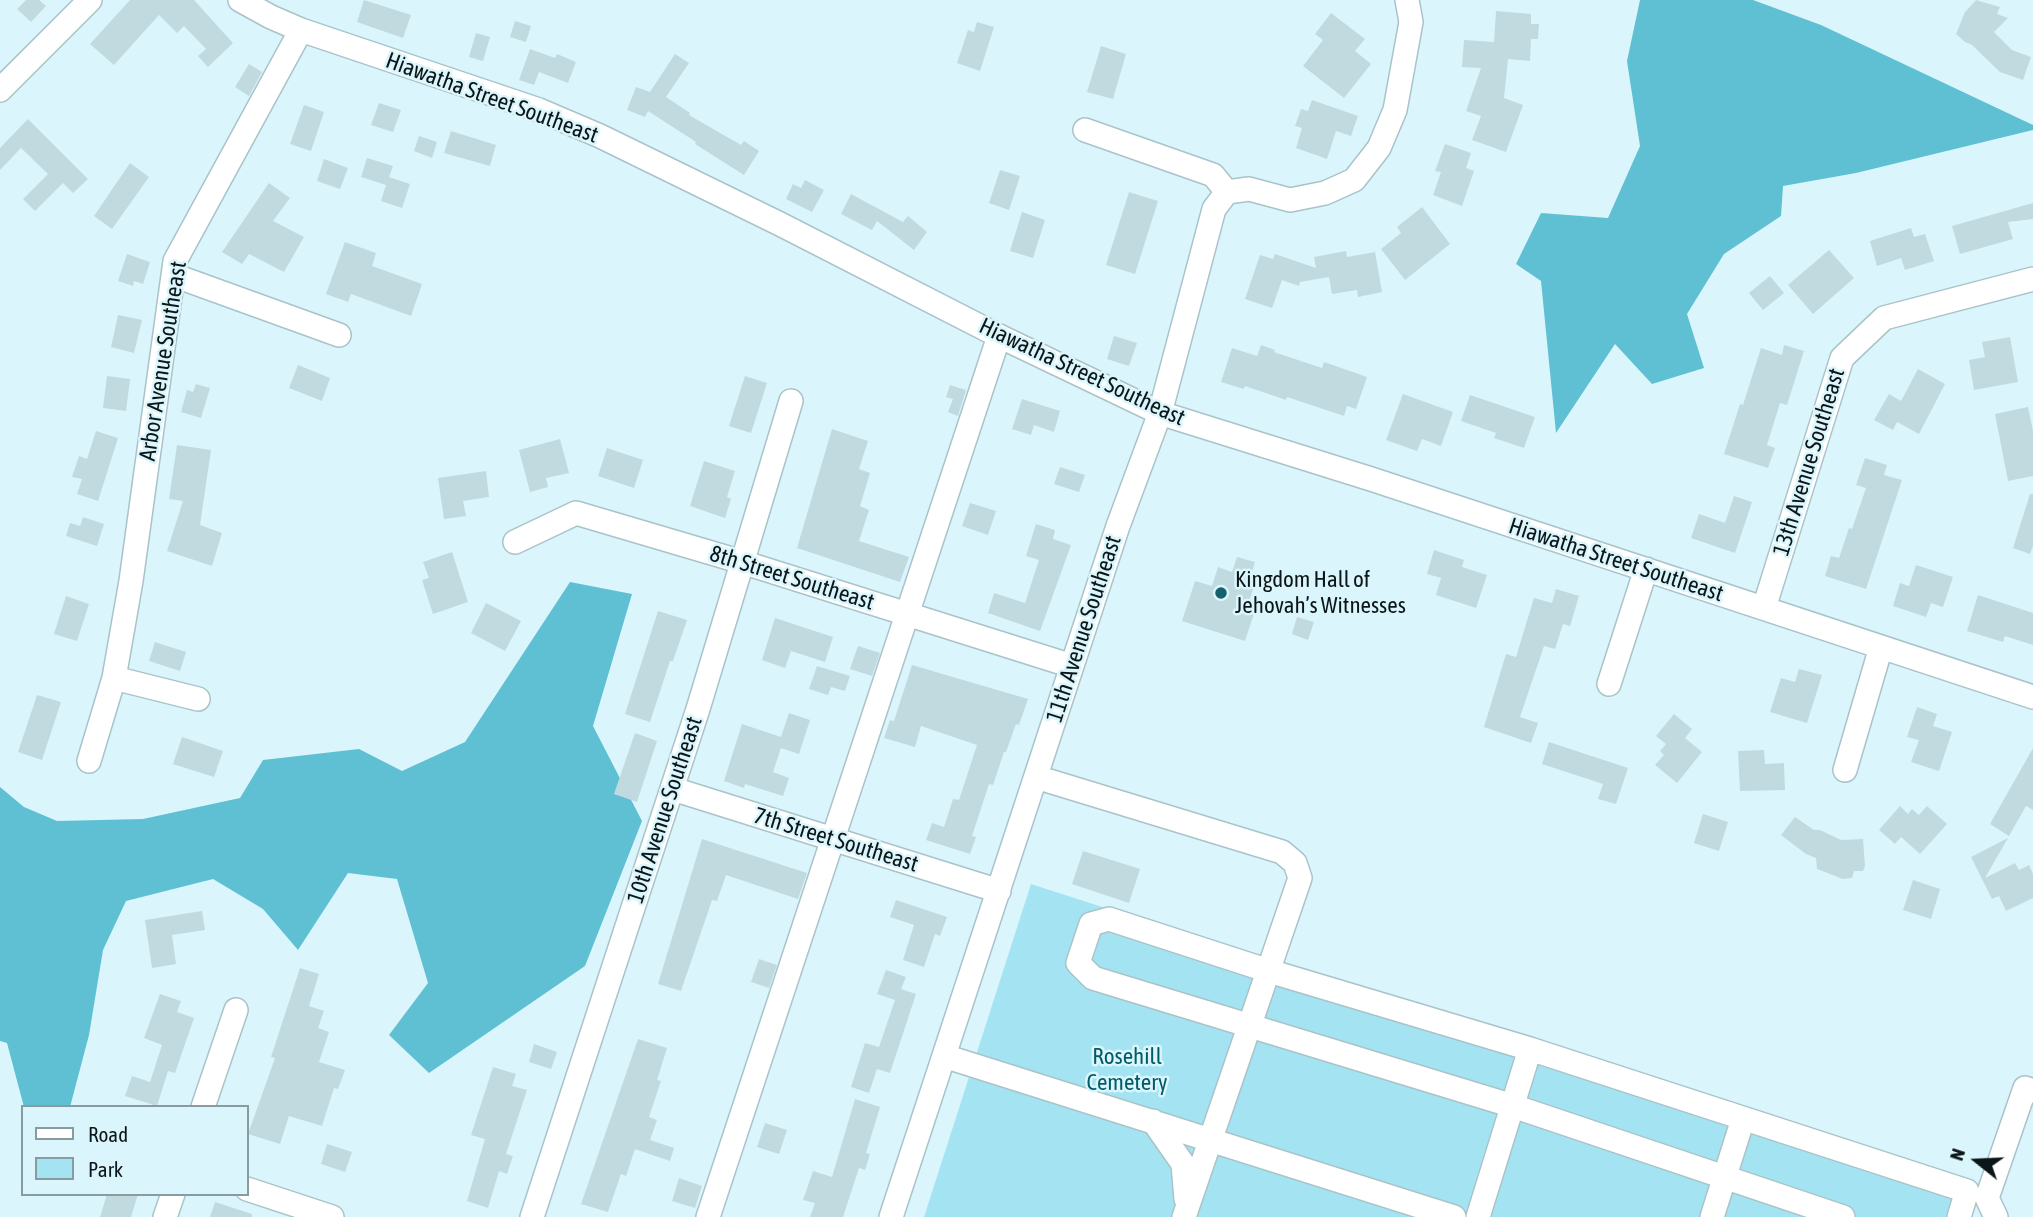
<!DOCTYPE html>
<meta charset="utf-8">
<style>
body{margin:0}
#map{position:relative;width:2033px;height:1217px;overflow:hidden;background:#daf6fc;font-family:"Asap Condensed",sans-serif}
canvas{display:block}
.legend{position:absolute;left:21px;top:1105px;width:228px;height:91px;box-sizing:border-box;background:#daf6fc;border:2px solid #889ca0;margin:0;padding:9px 12px;list-style:none;font-size:21px;color:#0c1517}
.legend li{display:flex;align-items:center;gap:14px;height:35px}
.legend b{width:35px;border:2px solid #889ca0}
.north{position:absolute;left:1942px;top:1126px;width:70px;height:70px;-webkit-text-stroke:5px #daf6fc;paint-order:stroke;rotate:288deg;font-size:19px;font-weight:700;line-height:28px;text-align:center;color:#0c1517}
.north::after{content:'';display:block;margin:auto;width:24px;height:32px;background:#0c1517;clip-path:polygon(50% 0,100% 100%,50% 72%,0 100%)}
</style>
<div id="map">
<canvas width="2033" height="1217"></canvas>
<ul class="legend">
<li><b style="height:9px;background:#fff"></b>Road</li>
<li><b style="height:19px;background:#a4e4f2"></b>Park</li>
</ul>
<div class="north">N</div>
</div>
<script>
const c = document.querySelector('canvas').getContext('2d');
c.lineJoin = 'round';
function paint(path, color) { c.fillStyle = color; c.fill(path, 'evenodd'); }
function strokePath(path, color, width, dash) { c.strokeStyle = color; c.lineWidth = width; c.lineCap = dash ? 'butt' : 'round'; c.setLineDash(dash || []); c.stroke(path); }
function drawText(font, color, halo, rows, align = 'center') {
  c.font = font + ' "Asap Condensed",sans-serif'; c.lineWidth = 5; c.setLineDash([]); c.textBaseline = 'middle'; c.strokeStyle = halo; c.fillStyle = color; for (const [text, x, y, turn = 0] of rows) {
    c.save(); c.translate(x, y); c.rotate((+turn || 0) * Math.PI / 180); c.textAlign = isNaN(turn) ? turn : align; if (halo) c.strokeText(text, 0, 0); c.fillText(text, 0, 0); c.restore();
  }
}
const green = new Path2D(`
 M1031 884 1977 1189 1968 1217H924Z`);
const forest = new Path2D(`
 M1640 0H1753L1821 25 2033 125V130L1856 173 1783 186 1781 216 1724 254 1687 314 1704 368 1652 384 1615 344 1556 433 1541 281 1516 264 1541 213 1608 218 1640 146 1627 61Z
 M570 582 632 594 593 726 642 821 585 966 429 1073 389 1035 428 983 397 879 348 873 298 950 263 909 213 879 126 901 103 950 89 1035 70 1107H24L7 1043 0 1041V787L24 807 57 821 143 819 240 798 263 760 359 749 402 771 465 742Z`);
const building = new Path2D(`
 M26 0H39L46 6 31 22 17 9Z
 M130 0H194L233 43 208 67 198 56 206 49 184 26 177 33 159 15 114 65 90 44Z
 M364 0 411 15 403 38 357 22Z
 M1976 0 2000 7 1997 14 2008 18 1994 32 2012 50 2031 57 2023 80 2000 72 1972 45 1965 42 1956 34 1965 12Z
 M1496 11 1531 14V24H1539L1538 39H1531L1530 61 1508 59 1504 98 1523 105 1506 152 1472 140 1481 116 1466 111 1481 68 1462 67 1464 40 1494 42Z
 M1331 13 1365 39 1355 51 1371 64 1344 98 1303 66 1323 40 1315 34Z
 M515 21 531 26 526 42 510 37Z
 M977 22 994 27 980 71 957 63 968 30 974 32Z
 M476 33 490 37 483 61 469 57Z
 M1101 46 1126 54 1113 99 1087 92Z
 M530 49 555 58 557 54 576 62 568 83 539 72 534 85 519 80Z
 M675 54 689 63 666 97 690 113 689 115 741 145 744 141 759 151 744 175 695 144 696 142 648 111 645 117 627 110 636 87 650 92Z
 M249 64 262 72 249 96 235 87Z
 M1312 100 1358 116 1351 136 1336 131 1327 159 1296 148 1302 128 1295 126 1301 109 1308 111Z
 M379 103 401 110 393 132 371 125Z
 M304 105 324 112 311 151 290 144Z
 M28 119 88 179 73 193 63 183 35 211 23 199 48 174 21 148 0 170V148Z
 M451 131 496 145 490 166 444 153Z
 M419 136 437 142 432 158 414 151Z
 M1445 144 1471 153 1466 168 1474 171 1462 206 1433 195 1441 172 1435 171Z
 M367 158 393 166 389 177 410 184 402 208 381 201 386 185 361 177Z
 M324 159 348 168 340 189 317 181Z
 M130 163 149 177 112 229 94 216Z
 M1000 170 1020 176 1009 210 989 203Z
 M805 180 824 190 812 212 786 199 793 184 801 188Z
 M269 183 290 198 273 221 304 237 284 272 249 254 242 264 222 252Z
 M1129 192 1158 201 1135 274 1106 265Z
 M851 194 903 222 908 216 927 232 914 250 877 221 872 230 841 214Z
 M2033 203V219L2008 222 2013 239 1960 254 1952 226Z
 M1422 207 1450 244 1405 280 1381 249 1401 233 1397 227Z
 M1022 212 1045 220 1033 258 1010 251Z
 M1911 228 1914 237 1925 234 1934 261 1905 270 1901 258 1877 266 1870 241Z
 M345 242 376 253 372 266 422 284 411 316 351 294 348 302 326 294Z
 M1829 250 1854 278 1813 314 1788 285Z
 M1346 251 1347 257 1375 252 1382 292 1358 297 1357 290 1332 294 1329 277 1300 282 1299 286 1282 280 1272 308 1245 299 1260 255 1273 259 1275 254 1316 268 1314 257Z
 M127 254 150 262 143 284 134 281 133 286 118 281Z
 M1770 276 1784 293 1763 310 1749 293Z
 M118 315 142 320 134 353 111 347Z
 M1114 336 1137 343 1129 366 1107 359Z
 M2010 337 2018 382 1974 390 1969 360 1985 357 1982 342Z
 M1261 345 1275 350 1274 352 1322 368 1324 362 1367 377 1356 409 1347 406 1344 416 1287 397 1286 400 1245 386 1244 389 1221 382 1232 348 1257 356Z
 M1784 345 1804 351 1787 405 1780 403 1767 445 1775 448 1768 468 1724 454 1740 404 1743 405 1761 348 1782 355Z
 M298 365 330 378 322 401 289 388Z
 M1918 369 1945 384 1919 434 1897 422 1893 430 1874 420 1889 394 1901 401Z
 M107 376 130 379 126 411 103 408Z
 M745 376 767 383 751 433 729 426Z
 M196 384 210 388 201 418 181 412 187 390 193 392Z
 M950 385 966 390 958 416 948 412 953 399 946 397Z
 M1403 394 1453 412 1441 446 1422 439 1417 451 1386 440Z
 M1470 395 1535 417 1524 448 1494 438 1496 433 1461 421Z
 M1022 399 1060 411 1054 432 1034 425 1031 435 1012 429Z
 M2028 407 2033 431V476L2008 481 1995 414Z
 M832 429 868 441 859 469 870 473 860 506 869 510 859 541 909 557 900 582 797 548Z
 M96 431 118 438 98 501 77 494 82 479 72 477 79 456 87 459Z
 M560 439 569 473 546 478 548 487 530 492 519 450Z
 M177 445 211 450 200 525 222 533 212 566 167 551 183 501 169 499Z
 M607 448 643 460 634 488 598 476Z
 M1865 458 1887 465 1884 475 1902 480 1866 589 1825 576 1831 556 1839 558 1849 528 1852 529 1866 488 1856 485Z
 M704 461 735 471 727 497 731 499 725 518 690 506Z
 M1060 467 1085 475 1079 492 1054 484Z
 M486 471 489 497 463 501 466 516 444 519 438 478Z
 M2030 494H2033V546L2030 554 2013 548Z
 M1734 496 1752 502 1735 553 1691 538 1699 514 1725 523Z
 M970 503 996 511 988 535 962 526Z
 M83 517 104 524 97 546 66 536 70 523 80 526Z
 M1036 524 1055 530 1053 539 1071 545 1040 631 988 613 994 593 1025 603 1039 560 1026 556Z
 M1434 550 1464 560 1462 567 1487 575 1476 608 1436 595 1441 578 1427 574Z
 M452 552 468 602 433 614 422 580 429 578 423 562Z
 M1237 557 1255 562 1250 578 1256 580 1250 599 1258 601 1245 641 1182 621 1195 581 1212 586 1218 567 1232 572Z
 M1916 565 1953 577 1943 607 1931 603 1926 617 1893 606 1900 583 1909 586Z
 M1556 589 1579 596 1570 626 1563 624 1555 649 1544 646 1520 717 1538 723 1531 743 1484 727 1506 654 1516 657 1534 598 1552 603Z
 M1978 595 2033 613V645L2005 636 2003 642 1967 631Z
 M66 596 89 604 77 641 54 634Z
 M486 603 521 621 505 651 471 633Z
 M658 611 687 620 673 661H670L650 722 625 714Z
 M1297 617 1314 622 1308 640 1292 634Z
 M775 618 833 637 825 662 791 651 785 668 762 660Z
 M155 642 186 652 180 671 149 661Z
 M858 646 880 653 872 676 850 669Z
 M912 665 1028 699 1019 725 1016 724 1006 752H1004L993 785 989 784 972 836 976 837 970 854 926 840 932 823 944 827 953 799 959 800 977 745 921 726 915 747 884 738 890 720 894 721Z
 M817 666 850 676 845 691 831 687 828 695 809 689Z
 M1799 669 1822 675 1807 723 1770 712 1781 678 1795 682Z
 M37 695 61 702 42 760 18 752Z
 M1917 707 1937 714 1933 726 1952 732 1939 771 1911 762 1919 740 1907 737Z
 M789 713 810 720 799 754 781 748 773 772 789 778 783 796 745 784 744 788 724 781 742 724 781 737Z
 M1674 714 1692 729 1685 738 1702 752 1677 783 1655 765 1664 755 1660 751 1666 744 1656 736Z
 M635 733 657 741 637 802 614 794Z
 M182 737 223 751 214 777 173 764Z
 M1549 742 1628 768 1616 804 1598 799 1603 784 1542 764Z
 M2033 748V810L2026 806 2009 836 1990 824Z
 M1764 750 1765 764 1784 763 1785 790 1740 791 1738 751Z
 M1900 806 1908 814 1912 809 1919 815 1927 806 1947 824 1920 854 1901 837 1895 844 1879 830Z
 M1703 814 1728 822 1719 851 1694 843Z
 M1795 817 1814 830H1820L1841 840 1863 839 1865 866 1863 871H1854L1852 878 1843 879 1817 869 1816 858 1806 854 1781 835Z
 M2008 838 1985 878 2015 863 2019 870 2029 865 2033 874V898L2006 911 1999 896 1992 899 1971 857Z
 M702 839 807 873 798 899 726 875 717 901 712 900 681 991 658 984Z
 M1083 851 1140 869 1129 903 1072 884Z
 M1913 880 1940 889 1931 919 1903 910Z
 M896 900 947 917 940 936 935 934 924 967 903 960 914 925 890 917Z
 M202 911 205 930 172 935 176 964 152 968 145 920Z
 M759 959 777 965 769 988 751 982Z
 M300 968 319 974 309 1006 324 1011 318 1028 329 1032 319 1062 345 1070 338 1089 334 1088 322 1126 289 1116 280 1144 248 1134 275 1058 271 1057Z
 M886 970 906 977 901 989 916 994 890 1073 877 1069 869 1093 851 1087 865 1043 879 1047 895 1000 877 994Z
 M160 994 181 1001 177 1012 194 1018 175 1073 168 1071 157 1106 125 1096 132 1076 150 1082 162 1045 144 1038Z
 M638 1039 667 1048 657 1080 661 1081 649 1117 657 1120 650 1140 674 1148 670 1161 635 1149 626 1176 621 1174 608 1212 581 1204Z
 M534 1044 557 1052 551 1069 529 1062Z
 M493 1067 516 1074 512 1086 527 1090 506 1154 513 1156 507 1174 499 1171 488 1208 467 1201 485 1139 471 1135Z
 M855 1099 880 1107 866 1153 870 1154 865 1170 859 1168 843 1217H810L815 1203 803 1200 813 1171 832 1177Z
 M765 1123 787 1130 779 1154 757 1147Z
 M327 1144 352 1152 345 1172 321 1164Z
 M679 1178 702 1186 695 1208 672 1201Z
 M107 1194H138L131 1217H100Z
 M215 1202 252 1214V1217H210Z`);
const minor = new Path2D(`
 M240 0 271 17 301 30 539 110 600 136 780 224 999 336 1160 413 1371 479 2033 697
 M0 90 90 0
 M1085 130 1213 175 1227 192
 M1227 192 1249 189 1290 200 1325 193 1354 180 1379 148 1395 110 1411 22 1407 0
 M173 275 339 335
 M515 542 576 513 742 562 1072 666
 M1764 608 1842 358 1884 318 2033 279
 M114 678 198 699
 M1609 684 1646 569
 M89 761 114 678 131 581 175 261 301 30
 M1845 770 1881 647
 M1036 777 1282 852 1295 863 1300 878 1184 1217
 M673 789 999 891
 M944 1056 1454 1217
 M203 1107 236 1010
 M1153 1121 1183 1164 1186 1199
 M247 1189 332 1217
 M165 1217 173 1194
 M532 1217 698 709 791 401
 M708 1217 999 336
 M891 1217 1118 526 1160 413 1214 209 1227 192
 M1478 1217 1530 1049
 M1712 1217 1743 1119
 M1843 1217 1513 1106 1093 978 1078 963 1091 924 1109 919 1269 971 1530 1049 1967 1191 1959 1217
 M1996 1217 1987 1198 2025 1088 2033 1091`);
const markers = [
 [1221,593,7,"#15606d"]
];
const streetNames = [
 ["Hiawatha Street Southeast",492,98,20],
 ["Arbor Avenue Southeast",163,361,-81],
 ["Hiawatha Street Southeast",1082,372,25],
 ["13th Avenue Southeast",1809,462,-73],
 ["Hiawatha Street Southeast",1616,560,18],
 ["8th Street Southeast",792,578,17],
 ["11th Avenue Southeast",1084,629,-72],
 ["10th Avenue Southeast",665,810,-72],
 ["7th Street Southeast",836,840,17]
];
const poiNames = [
 ["Kingdom Hall of",1235,580],
 ["Jehovah’s Witnesses",1235,606]
];
const parkNames = [
 ["Rosehill",1127,1057],
 ["Cemetery",1127,1083]
];
paint(green, '#a4e4f2');
paint(forest, '#5fc0d3');
paint(building, '#c0dae0');
strokePath(minor, '#a9c3c9', 26);
strokePath(minor, '#fff', 23);
for (const [x, y, r, color] of markers) { const dot = new Path2D(); dot.arc(x, y, r, 0, 2 * Math.PI); c.fillStyle = color; c.fill(dot); strokePath(dot, '#daf6fc', 2.5); }
drawText('23px', '#0c1517', '#daf6fc', streetNames);
drawText('23px', '#0c1517', '#daf6fc', poiNames, 'left');
drawText('23px', '#025b68', '#daf6fc', parkNames);
</script>
